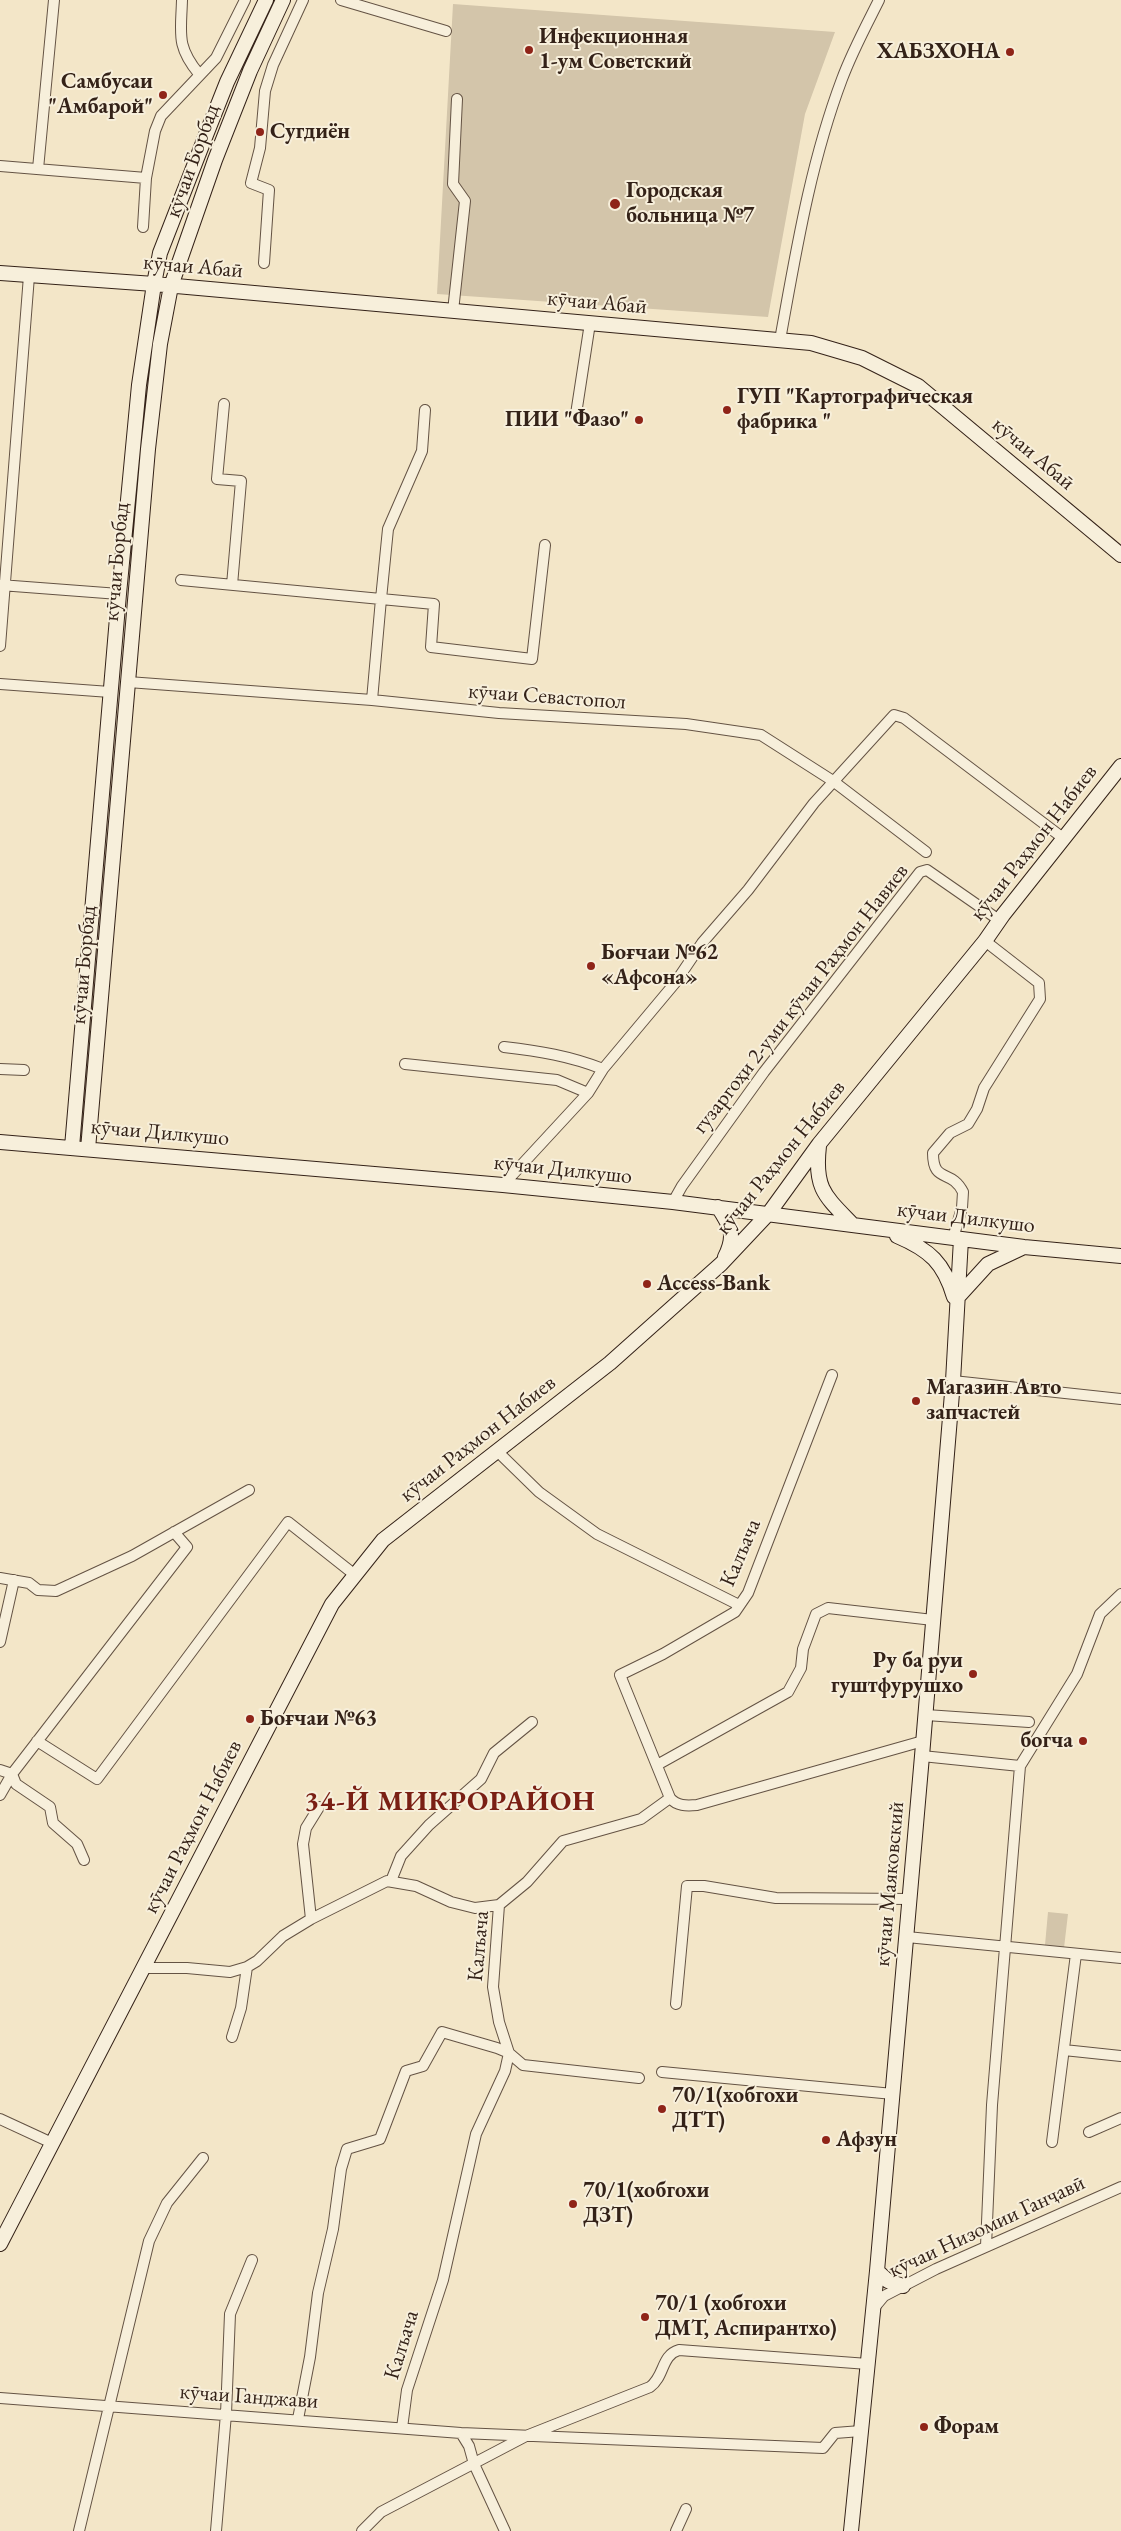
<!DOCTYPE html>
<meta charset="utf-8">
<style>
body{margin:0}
canvas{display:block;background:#f3e6c8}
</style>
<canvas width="1121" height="2531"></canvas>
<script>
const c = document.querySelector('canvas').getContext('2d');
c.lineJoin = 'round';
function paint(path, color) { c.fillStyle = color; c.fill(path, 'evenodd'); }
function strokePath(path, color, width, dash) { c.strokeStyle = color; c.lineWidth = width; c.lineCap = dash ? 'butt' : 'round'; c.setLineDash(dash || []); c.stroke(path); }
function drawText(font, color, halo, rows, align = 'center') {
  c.font = font + ' "EB Garamond",serif'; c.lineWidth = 4; c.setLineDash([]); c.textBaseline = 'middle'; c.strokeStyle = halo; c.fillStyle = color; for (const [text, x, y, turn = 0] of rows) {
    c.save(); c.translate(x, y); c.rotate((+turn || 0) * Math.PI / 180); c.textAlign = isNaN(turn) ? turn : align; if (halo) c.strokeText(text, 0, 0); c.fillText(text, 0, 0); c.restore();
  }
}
const green = new Path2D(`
 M453 4 835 32 805 114 768 317 437 294Z
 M1048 1912 1068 1914 1064 1948 1045 1945Z`);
const street = new Path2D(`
 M182 0C181 34 176 46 199 74
 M341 0 446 31
 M0 166 146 178
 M38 169 54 0
 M143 227 146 178 155 131 161 116 216 58 245 0
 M264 263 269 190 251 183 260 148 265 91 273 65 303 0
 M453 311 465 201 453 184 457 99
 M780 340C796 252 810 164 842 79 852 52 866 26 879 0
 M224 404 217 479 241 481 232 585
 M425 410 422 451 388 529 381 599 434 604 431 647 532 659 545 545
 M576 414 590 323
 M181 580 381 599 372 700
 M0 585 119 594
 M0 646 29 276
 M128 682 372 700 499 713 686 724 761 735 833 781 926 852
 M0 684 110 692
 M504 1047C539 1051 570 1056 603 1069
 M405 1064 557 1080 588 1093
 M0 1069 24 1070
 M503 1185 588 1093 603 1069 675 983 702 943 748 890 814 803 894 715 904 718 1063 838
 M673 1202 682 1186 764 1072 920 872 927 870 999 920
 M953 1238 962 1208 963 1192C951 1168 933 1184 933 1153L950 1133 968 1124 977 1109 984 1088 1040 999 1039 983 985 941
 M953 1381 1121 1399
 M497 1451 539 1492 597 1534 739 1605
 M0 1578 29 1583 38 1590 56 1591 132 1556 249 1490
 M0 1642 14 1580
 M926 1715 1029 1722
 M37 1741 97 1779 288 1522 355 1575
 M922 1756 1020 1766 1077 1674 1100 1614 1121 1594
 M657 1765 788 1692 801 1668 803 1649 816 1614 828 1608 933 1620
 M0 1770 12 1774 16 1784 50 1807 53 1823 77 1844 84 1860
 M0 1795 12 1774 187 1547 174 1532
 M670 1798C677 1806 686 1806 697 1805L923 1741
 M391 1881 401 1856 429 1825 481 1779 494 1753 532 1722
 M311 1919 303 1844 306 1828 319 1807
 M907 1937 1121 1958
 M144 1968H187L230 1972 247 1967 257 1961 283 1936 311 1919 387 1881 416 1886 451 1902 475 1908 499 1905
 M676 2004 687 1886H704L776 1898 910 1899
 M232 2037 241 2008 247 1967
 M1064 2050 1121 2056
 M662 2072 893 2094
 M0 2119 52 2143
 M1089 2132 1121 2118
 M1052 2142 1076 1954
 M986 2246 992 2105 1020 1766
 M874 2308 884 2296 936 2269 1121 2187
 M0 2398 461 2433 823 2448 835 2433 861 2431
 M298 2419 310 2357 318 2293 333 2229 341 2169 347 2149 380 2139 406 2071 423 2066 442 2032 497 2048 509 2053 523 2065 639 2078
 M402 2428 407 2390 443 2280 476 2134 505 2071 509 2053 499 2022 493 1987 499 1905 527 1882 563 1841 641 1819 670 1798 620 1675 663 1654 735 1612 748 1593 832 1375
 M461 2433 469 2446 474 2464 505 2531
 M79 2531 149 2241 167 2203 203 2158
 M216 2531 226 2414 230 2314 252 2260
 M362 2531 381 2512 526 2436 650 2387C665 2376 661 2355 679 2350L868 2364
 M676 2531 686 2509`);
const secondary = new Path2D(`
 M0 273 154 284 811 343 862 358 918 386 1121 555
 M0 1142 503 1185 673 1202 1024 1247 1121 1256
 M819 1146C814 1189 825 1196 853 1225
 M72 1147 119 594 139 385 154 284 160 253 206 135 227 82 266 0
 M88 1149 148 449 160 344 171 286 215 160 250 71 283 0
 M718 1207C731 1227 736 1235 725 1257
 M897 1236C930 1250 944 1263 954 1297
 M957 1298 988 1264 1024 1247
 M0 2244 332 1604 383 1540 610 1363 721 1264 769 1213 819 1144 985 941 1003 915 1121 766
 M877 2271 888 2281 903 2286
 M851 2531 877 2271 922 1756 953 1381 961 1239`);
const markers = [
 [529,50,5,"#8f2418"],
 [1010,52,5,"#8f2418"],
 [163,95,5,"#8f2418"],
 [260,132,5,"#8f2418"],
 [615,204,6,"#8f2418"],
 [727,410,5,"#8f2418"],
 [639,420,5,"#8f2418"],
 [591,966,5,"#8f2418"],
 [647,1284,5,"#8f2418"],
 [916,1401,5,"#8f2418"],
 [973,1674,5,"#8f2418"],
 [250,1719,5,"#8f2418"],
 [1083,1741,5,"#8f2418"],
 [662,2109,5,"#8f2418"],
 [826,2140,5,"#8f2418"],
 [573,2204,5,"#8f2418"],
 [645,2317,5,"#8f2418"],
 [924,2427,5,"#8f2418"]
];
const poiNames = [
 ["Инфекционная",539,37],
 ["1-ум Советский",539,62],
 ["ХАБЗХОНА",1000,52,"right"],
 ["Самбусаи",153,82,"right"],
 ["\"Амбарой\"",153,107,"right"],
 ["Сугдиён",270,132],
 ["Городская",626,191],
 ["больница №7",626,216],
 ["ГУП \"Картографическая",737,397],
 ["фабрика \"",737,422],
 ["ПИИ \"Фазо\"",629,420,"right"],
 ["Боғчаи №62",601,953],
 ["«Афсона»",601,978],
 ["Access-Bank",657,1284],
 ["Магазин Авто",926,1388],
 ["запчастей",926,1413],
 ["Ру ба руи",963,1661,"right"],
 ["гуштфурушхо",963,1686,"right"],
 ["Боғчаи №63",260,1719],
 ["богча",1073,1741,"right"],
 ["70/1(хобгохи",672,2096],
 ["ДТТ)",672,2121],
 ["Афзун",836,2140],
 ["70/1(хобгохи",583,2191],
 ["ДЗТ)",583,2216],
 ["70/1 (хобгохи",655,2304],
 ["ДМТ, Аспирантхо)",655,2329],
 ["Форам",934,2427]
];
const streetNames = [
 ["кӯчаи Борбад",193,161,-70],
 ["кӯчаи Абаӣ",193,267,5],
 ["кӯчаи Абаӣ",597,303,5],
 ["кӯчаи Абаӣ",1033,454,40],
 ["кӯчаи Борбад",117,562,-85],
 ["кӯчаи Севастопол",547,697,4],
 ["кӯчаи Раҳмон Набиев",1034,843,-52],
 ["кӯчаи Борбад",84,965,-85],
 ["гузаргоҳи 2-уми кӯчаи Раҳмон Навиев",801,999,-52],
 ["кӯчаи Дилкушо",160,1133,5],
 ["кӯчаи Раҳмон Набиев",781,1158,-51],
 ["кӯчаи Дилкушо",563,1170,6],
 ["кӯчаи Дилкушо",966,1218,7],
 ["кӯчаи Раҳмон Набиев",478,1439,-38],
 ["Калъача",741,1553,-67],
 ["кӯчаи Раҳмон Набиев",193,1827,-63],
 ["кӯчаи Маяковский",890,1884,-85],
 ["Калъача",479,1946,-85],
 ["кӯчаи Низомии Ганҷавӣ",987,2227,-25],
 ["Калъача",402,2345,-73],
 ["кӯчаи Ганджави",249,2397,4]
];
const districtNames = [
 ["34-Й МИКРОРАЙОН",450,1802]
];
paint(green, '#d3c5aa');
strokePath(street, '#645344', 12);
strokePath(secondary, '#342218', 16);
strokePath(street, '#f7efdb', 10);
strokePath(secondary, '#f7efdb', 14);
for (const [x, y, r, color] of markers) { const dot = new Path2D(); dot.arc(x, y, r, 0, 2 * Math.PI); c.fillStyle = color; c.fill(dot); strokePath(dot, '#f7efdb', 2); }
drawText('bold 22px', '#342218', '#f7efdb', poiNames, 'left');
drawText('22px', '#342218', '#f7efdb', streetNames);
c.letterSpacing = '1px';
drawText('bold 28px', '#7a1f14', '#f7efdb', districtNames);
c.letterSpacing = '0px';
</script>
